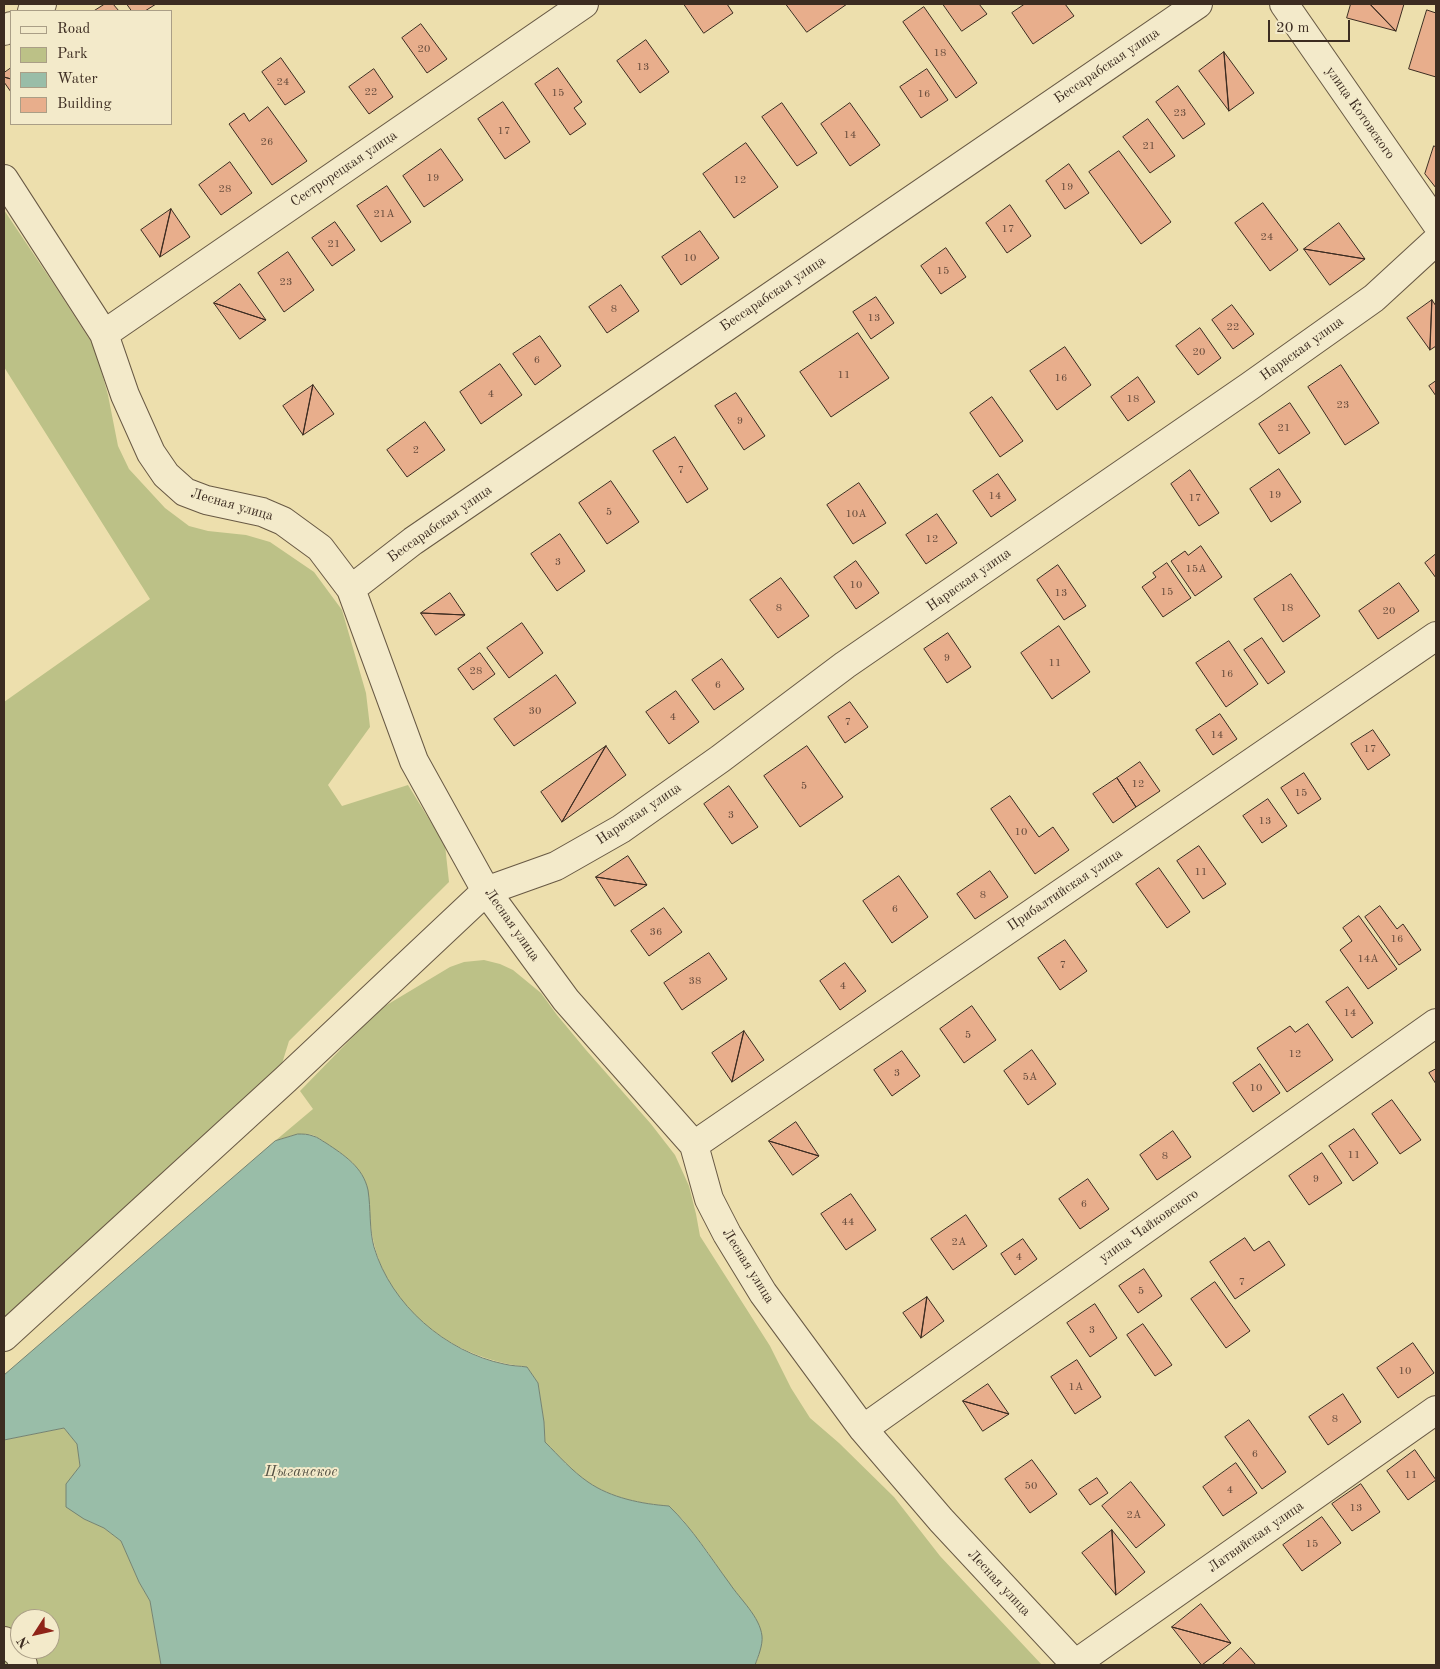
<!DOCTYPE html>
<meta charset="utf-8">
<style>
body{margin:0}
#map{position:relative;width:1440px;height:1669px;overflow:hidden;background:#eddfad;font-family:"Old Standard TT",serif}
canvas{display:block}
.frame{position:absolute;inset:0;border:5px solid #3c2c21;pointer-events:none}
.legend{position:absolute;left:10px;top:10px;width:162px;height:115px;box-sizing:border-box;background:#f3eaca;border:1px solid #aa9e86;margin:0;padding:6px 9px;list-style:none;font-size:15px;color:#3c2c21}
.legend li{display:flex;align-items:center;gap:10px;height:25px}
.legend b{width:25px;border:1px solid #aa9e86}
.north{position:absolute;left:10px;top:1609px;width:50px;height:50px;box-sizing:border-box;background:#f3eaca;border:1px solid #aa9e86;border-radius:50%;rotate:235deg;font-size:14px;font-weight:700;line-height:20px;text-align:center;color:#3c2c21}
.north::after{content:'';display:block;margin:auto;width:18px;height:22px;background:#8f2418;clip-path:polygon(50% 0,100% 100%,50% 72%,0 100%)}
.scale{position:absolute;left:1268px;top:20px;width:82px;height:22px;box-sizing:border-box;border:2px solid #3c2c21;border-top:0;padding-left:6px;font-size:15px;line-height:18px;white-space:nowrap;color:#3c2c21;-webkit-text-stroke:4px #f3eaca;paint-order:stroke}
</style>
<div id="map">
<canvas width="1440" height="1669"></canvas>
<div class="frame"></div>
<ul class="legend">
<li><b style="height:6px;background:#f3eaca"></b>Road</li>
<li><b style="height:14px;background:#bcc187"></b>Park</li>
<li><b style="height:14px;background:#99bda8"></b>Water</li>
<li><b style="height:14px;background:#e8ae8c"></b>Building</li>
</ul>
<div class="north">N</div>
<div class="scale">20 m</div>
</div>
<script>
const c = document.querySelector('canvas').getContext('2d');
c.lineJoin = 'round';
function paint(path, color) { c.fillStyle = color; c.fill(path, 'evenodd'); }
function strokePath(path, color, width, dash) { c.strokeStyle = color; c.lineWidth = width; c.lineCap = dash ? 'butt' : 'round'; c.setLineDash(dash || []); c.stroke(path); }
function drawText(font, color, halo, rows, align = 'center') {
  c.font = font + ' "Old Standard TT",serif'; c.lineWidth = 4; c.setLineDash([]); c.textBaseline = 'middle'; c.strokeStyle = halo; c.fillStyle = color; for (const [text, x, y, turn = 0] of rows) {
    c.save(); c.translate(x, y); c.rotate((+turn || 0) * Math.PI / 180); c.textAlign = isNaN(turn) ? turn : align; if (halo) c.strokeText(text, 0, 0); c.fillText(text, 0, 0); c.restore();
  }
}
const green = new Path2D(`
 M4 210 55 286 95 348 108 395 118 446 129 469 165 508 189 526 208 531 246 535 270 542 314 572 342 610 366 693 370 727 328 785 342 806 408 785 445 845 449 882 289 1041 280 1070 4 1322V702L150 599 4 367Z
 M484 960 500 964 513 970 541 993 557 1015 586 1050 651 1124 675 1155 689 1186 696 1214 700 1236 770 1346 791 1388 810 1418 839 1443 894 1497 940 1556 1042 1665H755L759 1655 729 1584 707 1551 683 1520 669 1506C642 1504 611 1498 588 1482 572 1471 559 1456 545 1442L544 1422 538 1383 527 1367C472 1361 419 1332 390 1283 380 1267 373 1246 371 1226 367 1187 369 1169 331 1147 326 1143 321 1139 315 1136 302 1131 288 1137 275 1141L313 1109 300 1091 380 1009 450 967 464 962Z
 M64 1428 77 1444 80 1466 66 1485 84 1519 104 1528 121 1541 139 1582 150 1601 161 1665H4V1440ZM20 1619H50V1649H20Z`);
const water = new Path2D(`
 M298 1134C303 1134 308 1134 313 1136 318 1137 322 1141 326 1143 344 1155 363 1167 368 1190 371 1209 369 1229 374 1247 391 1305 446 1352 504 1364 512 1366 520 1366 527 1367L538 1383 544 1422 545 1442C559 1456 572 1471 588 1482 611 1498 642 1504 669 1506 693 1529 710 1557 730 1584 740 1599 760 1617 762 1636 763 1645 758 1657 755 1665H161L150 1601 139 1582 121 1541 104 1528 84 1519 66 1507V1484L80 1466 77 1444 64 1428 4 1440V1375L275 1141Z`);
const building = new Path2D(`
 M105 4H113L119 11H94Z
 M127 4H156L145 11H132Z
 M684 4H727L733 13 704 33Z
 M786 4H847L807 32Z
 M943 4H979L987 14 962 31Z
 M1025 4H1065L1074 16 1033 44 1012 13Z
 M1351 4H1370L1396 31 1347 18Z
 M1370 4H1404L1396 31Z
 M924 7 977 83 956 98 903 22Z
 M1427 10 1436 13V77L1409 69Z
 M421 24 447 59 427 73 402 38Z
 M646 40 669 72 640 93 617 61Z
 M1224 52 1254 93 1229 111Z
 M1224 52 1229 111 1199 71Z
 M281 58 305 92 285 105 262 72Z
 M11 68V79L4 77V73Z
 M558 68 582 102 574 108 586 124 570 135 535 84Z
 M374 69 393 97 369 114 349 87Z
 M927 69 948 100 921 118 900 87Z
 M4 77 11 79V92L4 82Z
 M1178 86 1205 124 1183 139 1156 102Z
 M503 102 530 142 505 159 478 119Z
 M782 103 817 153 797 166 762 117Z
 M850 103 880 145 850 166 821 124Z
 M268 107 307 161 272 185 229 124 244 113 249 121Z
 M1148 119 1175 156 1150 173 1123 137Z
 M746 143 778 187 734 218 703 174Z
 M1434 146 1436 147V188L1425 174Z
 M441 149 463 180 424 207 403 176Z
 M1119 151 1171 222 1141 244 1089 172Z
 M230 162 252 193 221 215 199 185Z
 M1069 164 1089 193 1065 209 1046 181Z
 M387 186 411 222 381 242 357 206Z
 M1263 203 1298 250 1270 271 1235 223Z
 M1010 205 1031 236 1007 253 986 223Z
 M171 209 190 237 160 257Z
 M171 209 160 257 141 230Z
 M335 222 355 250 332 266 312 238Z
 M1339 223 1365 259 1304 249Z
 M700 231 719 258 681 285 662 257Z
 M946 248 966 277 941 294 921 266Z
 M1304 249 1365 259 1330 285Z
 M288 252 314 290 284 312 258 273Z
 M240 284 266 320 214 303Z
 M621 285 639 311 607 333 589 307Z
 M876 297 894 323 871 339 853 312Z
 M1432 300 1436 306V346L1430 350Z
 M1432 300 1430 350 1407 318Z
 M214 303 266 320 240 339Z
 M1232 305 1254 334 1233 349 1212 320Z
 M1200 328 1221 358 1198 375 1176 346Z
 M858 333 889 378 831 417 800 372Z
 M540 336 561 366 535 385 513 354Z
 M1065 347 1091 385 1057 410 1030 371Z
 M500 364 522 395 481 424 460 392Z
 M1341 365 1379 423 1345 445 1308 387Z
 M1138 377 1155 402 1128 421 1111 397Z
 M1436 381V396L1429 386Z
 M313 385 303 435 283 406Z
 M313 385 334 414 303 435Z
 M736 393 765 436 744 450 715 406Z
 M992 397 1023 441 1000 457 970 413Z
 M1290 403 1310 433 1279 454 1259 424Z
 M425 422 445 450 407 477 387 450Z
 M675 437 708 489 687 503 653 451Z
 M1279 469 1301 502 1271 522 1250 489Z
 M1190 470 1219 513 1199 526 1171 484Z
 M998 474 1016 500 991 517 973 491Z
 M611 481 639 522 607 544 579 503Z
 M859 483 886 523 853 544 827 505Z
 M937 514 957 543 926 564 906 535Z
 M560 534 585 571 557 591 531 554Z
 M1201 546 1222 577 1195 596 1171 561 1185 551 1188 555Z
 M1436 554V578L1425 563Z
 M856 561 879 593 856 609 834 577Z
 M1167 563 1191 598 1163 617 1142 587 1156 577 1153 573Z
 M1058 565 1086 606 1064 620 1037 580Z
 M1291 574 1320 616 1283 642 1254 599Z
 M781 578 809 616 778 638 750 600Z
 M1399 583 1419 611 1378 639 1359 611Z
 M450 593 465 615 421 613Z
 M421 613 465 615 436 635Z
 M522 623 543 653 509 678 487 648Z
 M1059 626 1090 672 1052 699 1021 653Z
 M948 633 971 667 947 683 924 649Z
 M1262 638 1285 672 1268 684 1244 650Z
 M1229 641 1258 684 1226 707 1196 663Z
 M480 653 495 674 473 690 458 669Z
 M722 659 744 689 714 710 692 680Z
 M556 675 576 703 514 746 494 719Z
 M676 691 699 722 669 744 646 712Z
 M850 702 868 727 845 743 828 717Z
 M1220 714 1237 739 1213 755 1196 730Z
 M1373 730 1390 755 1368 770 1351 744Z
 M606 746 562 822 541 792Z
 M606 746 626 775 562 822Z
 M807 746 843 797 800 827 764 776Z
 M1140 762 1160 791 1136 807 1117 778Z
 M1304 773 1321 799 1298 814 1281 788Z
 M1117 778 1136 807 1113 823 1093 794Z
 M729 786 758 827 732 844 704 804Z
 M1010 796 1039 837 1053 827 1069 850 1035 874 991 809Z
 M1268 799 1287 826 1262 843 1243 816Z
 M1199 846 1226 884 1203 899 1177 861Z
 M628 856 647 885 596 877Z
 M1159 868 1190 912 1167 928 1136 884Z
 M990 871 1008 897 975 919 957 894Z
 M899 876 928 917 892 943 863 901Z
 M596 877 647 885 615 906Z
 M1380 906 1397 929 1403 924 1421 950 1399 965 1365 917Z
 M664 908 682 932 649 956 631 931Z
 M1359 916 1397 969 1368 989 1340 950 1352 941 1343 928Z
 M1065 940 1087 971 1060 990 1038 958Z
 M709 953 727 979 682 1010 664 983Z
 M845 963 866 991 840 1010 820 981Z
 M1348 987 1373 1023 1352 1038 1326 1002Z
 M972 1006 996 1040 964 1063 940 1029Z
 M1308 1024 1333 1060 1287 1092 1257 1048 1290 1026 1295 1032Z
 M744 1031 732 1082 712 1053Z
 M744 1031 764 1060 732 1082Z
 M1032 1050 1056 1084 1028 1105 1004 1071Z
 M902 1051 920 1076 892 1096 874 1070Z
 M1260 1064 1280 1093 1253 1112 1233 1083Z
 M1436 1069V1084L1429 1073Z
 M1392 1100 1421 1140 1400 1154 1372 1114Z
 M796 1122 819 1156 769 1141Z
 M1354 1129 1378 1163 1353 1181 1329 1146Z
 M1173 1131 1191 1157 1157 1180 1140 1155Z
 M769 1141 819 1156 793 1175Z
 M1322 1153 1342 1183 1309 1205 1289 1176Z
 M1088 1179 1109 1209 1080 1229 1059 1199Z
 M851 1194 876 1230 846 1250 821 1214Z
 M966 1215 987 1246 953 1270 931 1239Z
 M1245 1238 1254 1251 1269 1241 1285 1265 1235 1299 1210 1262Z
 M1023 1239 1037 1259 1015 1275 1001 1254Z
 M1144 1269 1162 1296 1138 1313 1119 1286Z
 M1215 1282 1250 1331 1226 1348 1191 1299Z
 M927 1297 921 1338 903 1313Z
 M927 1297 944 1321 921 1338Z
 M1095 1304 1117 1338 1090 1357 1067 1323Z
 M1143 1324 1172 1365 1155 1376 1127 1335Z
 M1413 1343 1434 1373 1398 1398 1377 1368Z
 M1077 1360 1101 1397 1075 1414 1051 1377Z
 M988 1384 1009 1414 963 1401Z
 M1343 1394 1361 1422 1328 1445 1309 1417Z
 M963 1401 1009 1414 983 1431Z
 M1249 1420 1286 1472 1262 1489 1225 1437Z
 M1415 1450 1436 1480 1408 1500 1387 1471Z
 M1032 1460 1057 1494 1030 1513 1005 1479Z
 M1236 1463 1257 1493 1223 1516 1203 1487Z
 M1097 1478 1108 1493 1090 1505 1079 1490Z
 M1131 1482 1165 1525 1136 1548 1102 1506Z
 M1361 1484 1380 1512 1352 1531 1332 1504Z
 M1322 1517 1341 1543 1302 1571 1283 1545Z
 M1112 1530 1116 1595 1082 1553Z
 M1112 1530 1145 1572 1116 1595Z
 M1201 1604 1231 1643 1172 1627Z
 M1172 1627 1231 1643 1202 1665Z
 M1241 1648 1256 1665H1222Z`);
const minor = new Path2D(`
 M1284 4 1436 223
 M32 11 42 4
 M4 31 11 26
 M4 179 104 334 125 395 151 453 166 475 185 492 206 500 262 512 283 521 320 548 351 589 414 761 486 891 566 1000 694 1145 709 1199 727 1234 763 1293 863 1429 941 1520 1076 1665
 M104 334 584 4
 M351 589 413 541 1198 4
 M694 1145 1436 636
 M4 1337 286 1079 486 891 556 866 621 829 720 759 845 665 1250 386 1374 298 1436 241
 M863 1429 1436 1023
 M4 1641 20 1655 23 1665
 M1075 1664 1436 1410`);
const numberNames = [
 ["20",424,49],
 ["18",940,53],
 ["13",643,67],
 ["24",283,82],
 ["22",371,92],
 ["15",558,93],
 ["16",924,94],
 ["23",1180,113],
 ["17",504,131],
 ["14",850,135],
 ["26",267,142],
 ["21",1149,146],
 ["19",433,178],
 ["12",740,180],
 ["19",1067,187],
 ["28",225,189],
 ["21А",384,214],
 ["17",1008,229],
 ["24",1267,237],
 ["21",334,244],
 ["10",690,258],
 ["15",943,271],
 ["23",286,282],
 ["8",614,309],
 ["13",874,318],
 ["22",1233,327],
 ["20",1199,352],
 ["6",537,360],
 ["11",844,375],
 ["16",1061,378],
 ["4",491,394],
 ["18",1133,399],
 ["23",1343,405],
 ["9",740,421],
 ["21",1284,428],
 ["2",416,450],
 ["7",681,470],
 ["19",1275,495],
 ["14",995,496],
 ["17",1195,498],
 ["5",609,512],
 ["10А",856,514],
 ["12",932,539],
 ["3",558,562],
 ["15А",1196,569],
 ["10",856,585],
 ["15",1167,592],
 ["13",1061,593],
 ["8",779,608],
 ["18",1287,608],
 ["20",1389,611],
 ["9",947,658],
 ["11",1055,663],
 ["28",476,671],
 ["16",1227,674],
 ["6",718,685],
 ["30",535,711],
 ["4",673,717],
 ["7",848,722],
 ["14",1217,735],
 ["17",1370,749],
 ["12",1138,784],
 ["5",804,786],
 ["15",1301,793],
 ["3",731,815],
 ["13",1265,821],
 ["10",1021,832],
 ["11",1201,872],
 ["8",983,895],
 ["6",895,909],
 ["36",656,932],
 ["16",1397,939],
 ["14А",1368,959],
 ["7",1063,965],
 ["38",695,981],
 ["4",843,986],
 ["14",1350,1013],
 ["5",968,1035],
 ["12",1295,1054],
 ["3",897,1073],
 ["5А",1030,1077],
 ["10",1256,1088],
 ["11",1354,1155],
 ["8",1165,1156],
 ["9",1316,1179],
 ["6",1084,1204],
 ["44",848,1222],
 ["2А",959,1242],
 ["4",1019,1257],
 ["7",1242,1282],
 ["5",1141,1291],
 ["3",1092,1330],
 ["10",1405,1371],
 ["1А",1076,1387],
 ["8",1335,1419],
 ["6",1255,1454],
 ["11",1411,1475],
 ["50",1031,1486],
 ["4",1230,1490],
 ["13",1356,1508],
 ["2А",1134,1515],
 ["15",1312,1544]
];
const streetNames = [
 ["Бессарабская улица",1107,66,-34],
 ["улица Котовского",1360,113,55],
 ["Сестрорецкая улица",344,169,-34],
 ["Бессарабская улица",773,294,-34],
 ["Нарвская улица",1302,349,-36],
 ["Лесная улица",232,505,16],
 ["Бессарабская улица",440,524,-35],
 ["Нарвская улица",969,580,-35],
 ["Нарвская улица",639,814,-34],
 ["Прибалтийская улица",1065,890,-34],
 ["Лесная улица",512,925,55],
 ["улица Чайковского",1149,1226,-35],
 ["Лесная улица",748,1266,58],
 ["Латвийская улица",1256,1537,-35],
 ["Лесная улица",999,1583,47]
];
const waterNames = [
 ["Цыганское",301,1472]
];
paint(green, '#bcc187');
paint(water, '#99bda8');
strokePath(water, '#748372', 1);
paint(building, '#e8ae8c');
strokePath(building, '#3c2c21', 1);
strokePath(minor, '#685944', 30);
strokePath(minor, '#f3eaca', 28);
drawText('11px', '#674c3c', null, numberNames);
drawText('14px', '#3c2c21', '#f3eaca', streetNames);
drawText('italic 15px', '#535043', '#f3eaca', waterNames);
</script>
